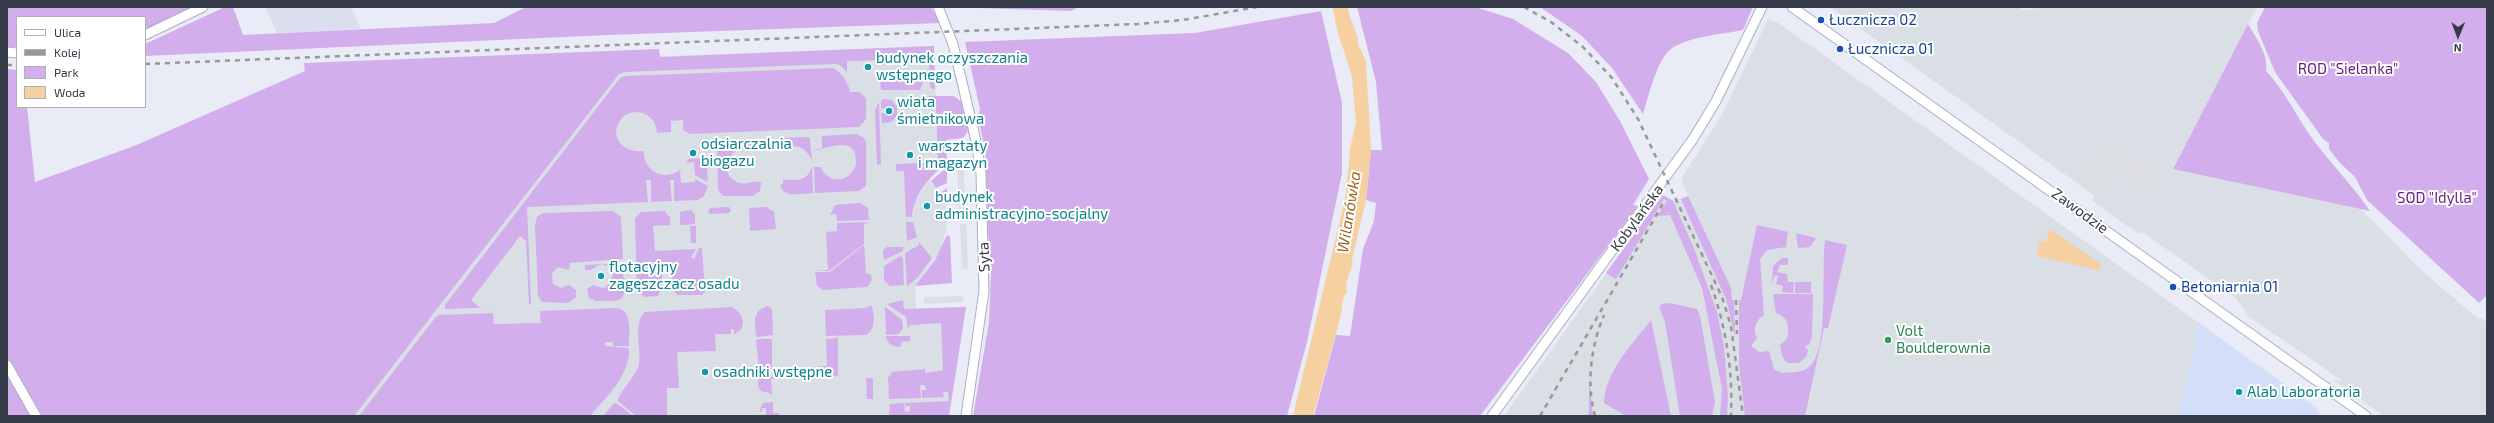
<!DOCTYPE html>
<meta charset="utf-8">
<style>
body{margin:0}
#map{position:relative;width:2494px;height:423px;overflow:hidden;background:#e9ebf6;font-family:"Exo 2",sans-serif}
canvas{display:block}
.frame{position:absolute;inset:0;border:8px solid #363b4a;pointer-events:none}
.legend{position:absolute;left:16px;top:16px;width:130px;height:92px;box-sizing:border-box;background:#fff;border:1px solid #afb1b7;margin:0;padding:5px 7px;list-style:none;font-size:12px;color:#363b4a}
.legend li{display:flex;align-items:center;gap:8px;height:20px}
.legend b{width:20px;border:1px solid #afb1b7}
.north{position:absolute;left:2438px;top:16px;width:40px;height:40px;-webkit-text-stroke:3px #fff;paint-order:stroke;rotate:181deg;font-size:11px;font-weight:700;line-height:16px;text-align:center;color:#363b4a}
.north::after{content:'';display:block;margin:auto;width:14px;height:18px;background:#363b4a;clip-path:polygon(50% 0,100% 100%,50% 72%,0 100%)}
</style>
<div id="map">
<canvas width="2494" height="423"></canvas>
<div class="frame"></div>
<ul class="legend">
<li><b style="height:5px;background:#fff"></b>Ulica</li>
<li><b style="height:5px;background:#989898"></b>Kolej</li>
<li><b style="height:11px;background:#d3aeed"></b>Park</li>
<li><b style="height:11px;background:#f7d0a1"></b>Woda</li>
</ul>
<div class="north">N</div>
</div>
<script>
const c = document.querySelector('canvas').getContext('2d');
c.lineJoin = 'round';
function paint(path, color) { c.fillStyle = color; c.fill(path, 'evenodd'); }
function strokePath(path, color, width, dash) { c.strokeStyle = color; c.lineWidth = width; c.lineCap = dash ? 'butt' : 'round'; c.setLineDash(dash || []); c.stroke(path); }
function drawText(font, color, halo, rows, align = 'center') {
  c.font = font + ' "Exo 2",sans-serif'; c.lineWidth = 4; c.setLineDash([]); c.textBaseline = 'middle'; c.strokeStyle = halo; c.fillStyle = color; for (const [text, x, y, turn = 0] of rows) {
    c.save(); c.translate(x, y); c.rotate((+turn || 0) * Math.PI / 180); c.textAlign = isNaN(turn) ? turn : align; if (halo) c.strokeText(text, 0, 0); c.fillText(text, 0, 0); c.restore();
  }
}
const residential = new Path2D(`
 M265 7H351L361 29 277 33Z`);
const commercial = new Path2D(`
 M2199 323 2316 407 2320 416H2179Z`);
const industrial = new Path2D(`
 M1830 7H2021V11L2044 7H2257L2173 169 2361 209 2418 267 2478 319H2483L2487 323V416H2384L2333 380 2343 381 2249 317 2236 298 2141 231 2139 234 2092 201 2095 196Z
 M1768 19 1780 24 2199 323 2179 416H1504L1663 195 1673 201 1688 196 1681 179 1723 113Z
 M934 46 938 162 896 164V171H904L912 217 915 202 929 180 943 197 946 209 947 227 940 251 915 286 916 309 966 307 949 416H351L594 59Z`);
const green = new Path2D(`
 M7 7H193L145 30V17H17V47H7Z
 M225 7H233L243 35 494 23 526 7H931L940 23 608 35 145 56V44Z
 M948 7H1078L1072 11Z
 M1357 7H1475L1513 19 1568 53 1596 82 1620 121 1649 179 1633 205 1638 206 1480 416H1314L1336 335 1350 336 1363 249 1374 221 1376 203 1366 200 1371 150H1382L1376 82Z
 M1540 7H1753L1743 30C1724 34 1686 37 1671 49 1657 59 1648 98 1643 114L1612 68 1582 36Z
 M2265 7H2487V295L2479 303 2367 200 2355 177 2340 163 2329 149V143L2323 139 2275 72 2258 31 2257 23Z
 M1321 11 1342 103V173L1307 342 1287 416H973L989 322 991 273 984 169 986 153 978 118 980 109 965 42 1195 33Z
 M2248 24C2256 38 2269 55 2266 71 2284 90 2295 113 2309 134 2328 161 2352 184 2370 211L2173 169Z
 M934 46 935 89H932L930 86 929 56H898L885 60V65H880V60L847 61V72L840 65 834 64 625 72 619 74 354 416H41L7 357V69L17 70V107H27L35 182 134 146 305 71 304 63 659 49 660 57Z
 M833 68C841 71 849 84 850 92H859L866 98V119L859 127 690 134 683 130V120L671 121V132L657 133C656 116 641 107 625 115 606 132 620 154 644 151 643 171 664 182 680 170L681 183 695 182V179L708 186 704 196 698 200 674 201V180H670L672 201 651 202V180H646L648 202 527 207 531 304H529L526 241 520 236 471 300 480 308 503 307 445 309V305L620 78 626 76Z
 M918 73 924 79 920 90H881L880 80 895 81 894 76 880 78V74Z
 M954 96 962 102 968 131 963 138 946 140 947 163C929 177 914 194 912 217H906L904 171H896V164L938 162 936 108 905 109C907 92 941 97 954 96Z
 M884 99 891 100 897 106V116L891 122 882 123 881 113 893 114 892 107 881 109V101Z
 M879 102 881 164 877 165 875 110Z
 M857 134 864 138 866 143V186L859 191 815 193 814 167H821C827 185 851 183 856 164 857 132 828 150 813 150L822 148V136Z
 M808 137 810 138 812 162C808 148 795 142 783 149L777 146 778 140 782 138Z
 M751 139 757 142 750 148C730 144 717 173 737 182 746 186 753 180 761 182L760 191 753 196H723L718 190 717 145 724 140Z
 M705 158 707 161 708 182 695 175 694 162 686 163 689 159Z
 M812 166 813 193C802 193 783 199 780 185L783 184V180C795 179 807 184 812 166Z
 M947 167V183L936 188 931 181Z
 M947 188 948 199 946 201 940 193Z
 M1663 195 1673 201 1695 251 1717 312 1724 346 1728 396 1727 416H1720L1722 389 1702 288 1670 215 1657 216 1667 201 1664 199 1616 279 1606 273Z
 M1688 196 1731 288 1732 300H1734L1735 336 1726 299 1681 199Z
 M860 203 868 208 869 220 837 221 836 214 830 215 835 205Z
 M729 207 731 210 729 213 710 214 708 212 710 208Z
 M766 207 774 212 776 229 750 231 749 208Z
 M691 210 695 215V224L680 225V212Z
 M613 211 621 217 623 259 570 263 569 270 558 267 552 273 553 284 560 288 569 285 576 290V297L568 303 542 302 538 296 535 225 537 217 543 213Z
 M665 211 670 218V225L653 226 655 251 696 249 691 257 694 259 699 248H702L705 292 702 295H677L672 288V272H662V288L658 296 644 297 637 291 635 218 641 212Z
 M869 222 864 224V244L829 271H815L828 270 826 232 837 231V223Z
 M906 222H913L917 237 907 241Z
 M1757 225 1788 232 1786 247 1767 250 1760 259 1764 315C1756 320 1752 330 1757 338L1751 346 1759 352 1769 351 1774 369C1779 374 1787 373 1794 372 1800 372 1806 370 1811 365 1829 346 1821 271 1825 240L1847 245 1828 328H1824L1805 416H1745L1739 365V300H1741Z
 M690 226H696V243H691Z
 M1796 233 1816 238 1810 247 1798 248Z
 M947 235 950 237 952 283 915 286 935 260Z
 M919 242 932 258 917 278 907 286 905 253 919 245Z
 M864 245 866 273 871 275 872 280 867 287 823 290 817 286 815 272H830Z
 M887 247H903V251L884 260 883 250Z
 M900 256 903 258 904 285 890 286 884 280V266Z
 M1782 258H1788V265H1780L1777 272 1787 274 1788 282H1794L1793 293 1782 292 1783 286 1776 284 1778 276 1775 275 1772 283 1773 266Z
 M622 263 625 291 622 298 616 301H596L589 298 587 289 593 285 602 288 606 287 613 276C612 268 608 265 601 264L591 270H585V265Z
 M1795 282H1811V293H1795Z
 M1773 294H1813L1812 336 1809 345H1806L1805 348 1808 349 1807 356 1799 363H1787L1782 356 1780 345 1787 339C1789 328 1790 318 1776 313Z
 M903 300 904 309 966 307 949 416H889L890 404 904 403 905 412 910 411V406H905V403L949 401 948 392H943L944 397 922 398V390H927L924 385H920L921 398 889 399 888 378 892 372 925 369V373L943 370 941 323 910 325 908 329 906 317 887 304Z
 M1670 303 1697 309 1700 316 1715 402 1712 416H1680L1665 322 1659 307 1662 304Z
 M871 305C875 315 876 330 866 335L826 336 825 310 866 308Z
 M768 306 772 309 773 335 757 337 756 336C755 323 752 310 768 306Z
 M731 307C743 311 749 329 734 334V329H731V334H715L716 351 677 352 679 388H667V416H636L618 401C618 393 636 377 639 364 642 348 632 324 645 312Z
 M885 307 902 320 903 328 899 334 886 335Z
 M616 308C633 309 629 334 629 346H613V342H605V346L629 348C630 376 607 396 590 416H359L435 318 439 315 493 313 494 324 541 323 540 311Z
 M1651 320 1671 416H1626L1604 403C1605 371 1633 344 1651 320Z
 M886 336H910V341L901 342V347C892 347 887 344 886 336Z
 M838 338V376L771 379 772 395C766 389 758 397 758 380L762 377 801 376V368L827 366 826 339Z
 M758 339H772V368L788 369 766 370 759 368 756 341Z
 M7 374 31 416H7Z
 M866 378H873V399H867Z
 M1589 379 1593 416H1587L1589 411Z
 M773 402V413H779V416H766V408H762L761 412H759L763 403Z
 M614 403H616L633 416H603Z`);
const parking = new Path2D(`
 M2116 144 2164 178 2157 187 2154 185 2150 191 2115 169 2118 165 2111 164 2102 173 2107 177 2094 194 2089 190 2083 177 2100 152Z
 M957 166H964L965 211H959Z
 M960 224H966L968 269H962Z
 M865 226H872L873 271H867Z
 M963 296V302L924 304V297Z`);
const water = new Path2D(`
 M1351 20 1358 38 1357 42 1366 61 1371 150 1366 200 1352 259C1354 272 1344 276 1347 292L1343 298 1341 315 1313 416H1293L1346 195 1350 149 1356 122 1352 77 1335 22Z
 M2050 229 2100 264V269L2097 270 2037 256 2040 241 2046 242Z`);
const river = new Path2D(`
 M1340 7 1348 41`);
const minor = new Path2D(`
 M938 7 953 44 976 141 981 173 984 291 966 416
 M1792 7 2366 416
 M145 35 203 7
 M7 52 17 53
 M7 365 36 416
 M1492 416 1693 139 1716 101 1762 7`);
const rail = new Path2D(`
 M1524 7 1551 22 1583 47 1612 78 1638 119 1722 297 1731 326 1743 416
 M145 64 1138 24 1183 20 1257 7
 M7 65H17
 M1711 285C1726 327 1733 371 1731 416
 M1736 300 1737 334
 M1540 416 1664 202
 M1595 416C1586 383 1591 346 1604 315`);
const markers = [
 [1821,20,4,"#1a4fb4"],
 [1840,49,4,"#1a4fb4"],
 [868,67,4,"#0f9aa8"],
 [889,111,4,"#0f9aa8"],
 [693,153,4,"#0f9aa8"],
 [910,155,4,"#0f9aa8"],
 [927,206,4,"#0f9aa8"],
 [601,276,4,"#0f9aa8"],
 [2173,287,4,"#1a4fb4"],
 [1888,340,4,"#2e9e5b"],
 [705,372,4,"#0f9aa8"],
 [2239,392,4,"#0f9aa8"]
];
const transitNames = [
 ["Łucznicza 02",1829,20],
 ["Łucznicza 01",1848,49],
 ["Betoniarnia 01",2181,287]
];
const cultureNames = [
 ["budynek oczyszczania",876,58],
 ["wstępnego",876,75],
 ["wiata",897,102],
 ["śmietnikowa",897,119],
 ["odsiarczalnia",701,144],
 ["biogazu",701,161],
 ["warsztaty",918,146],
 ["i magazyn",918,163],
 ["budynek",935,197],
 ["administracyjno-socjalny",935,214],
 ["flotacyjny",609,267],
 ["zagęszczacz osadu",609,284],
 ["osadniki wstępne",713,372],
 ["Alab Laboratoria",2247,392]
];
const parkNames = [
 ["ROD \"Sielanka\"",2348,69],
 ["SOD \"Idylla\"",2437,198]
];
const streetNames = [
 ["Zawodzie",2080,211,36],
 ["Kobylańska",1637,218,-54],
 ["Syta",984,257,-92]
];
const leisureNames = [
 ["Volt",1896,331],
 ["Boulderownia",1896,348]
];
const waterNames = [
 ["Wilanówka",1349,212,-81]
];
paint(residential, '#dadeee');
paint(commercial, '#d3def9');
paint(industrial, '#dadee5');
paint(green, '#d3aeed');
paint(parking, '#dedfe4');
paint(water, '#f7d0a1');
strokePath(river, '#f7d0a1', 15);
strokePath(minor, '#aaafc2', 11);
strokePath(minor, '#fff', 9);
strokePath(rail, '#989898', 2.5, [5, 5]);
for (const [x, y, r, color] of markers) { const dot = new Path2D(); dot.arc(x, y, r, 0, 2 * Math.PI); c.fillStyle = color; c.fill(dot); strokePath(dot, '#fff', 1.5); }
drawText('15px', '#164399', '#fff', transitNames, 'left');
drawText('15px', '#0d838f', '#fff', cultureNames, 'left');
drawText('15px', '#6b2382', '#fff', parkNames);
drawText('15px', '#363b4a', '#fff', streetNames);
drawText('15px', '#27864d', '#fff', leisureNames, 'left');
drawText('italic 16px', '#9e6721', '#fff', waterNames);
</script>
